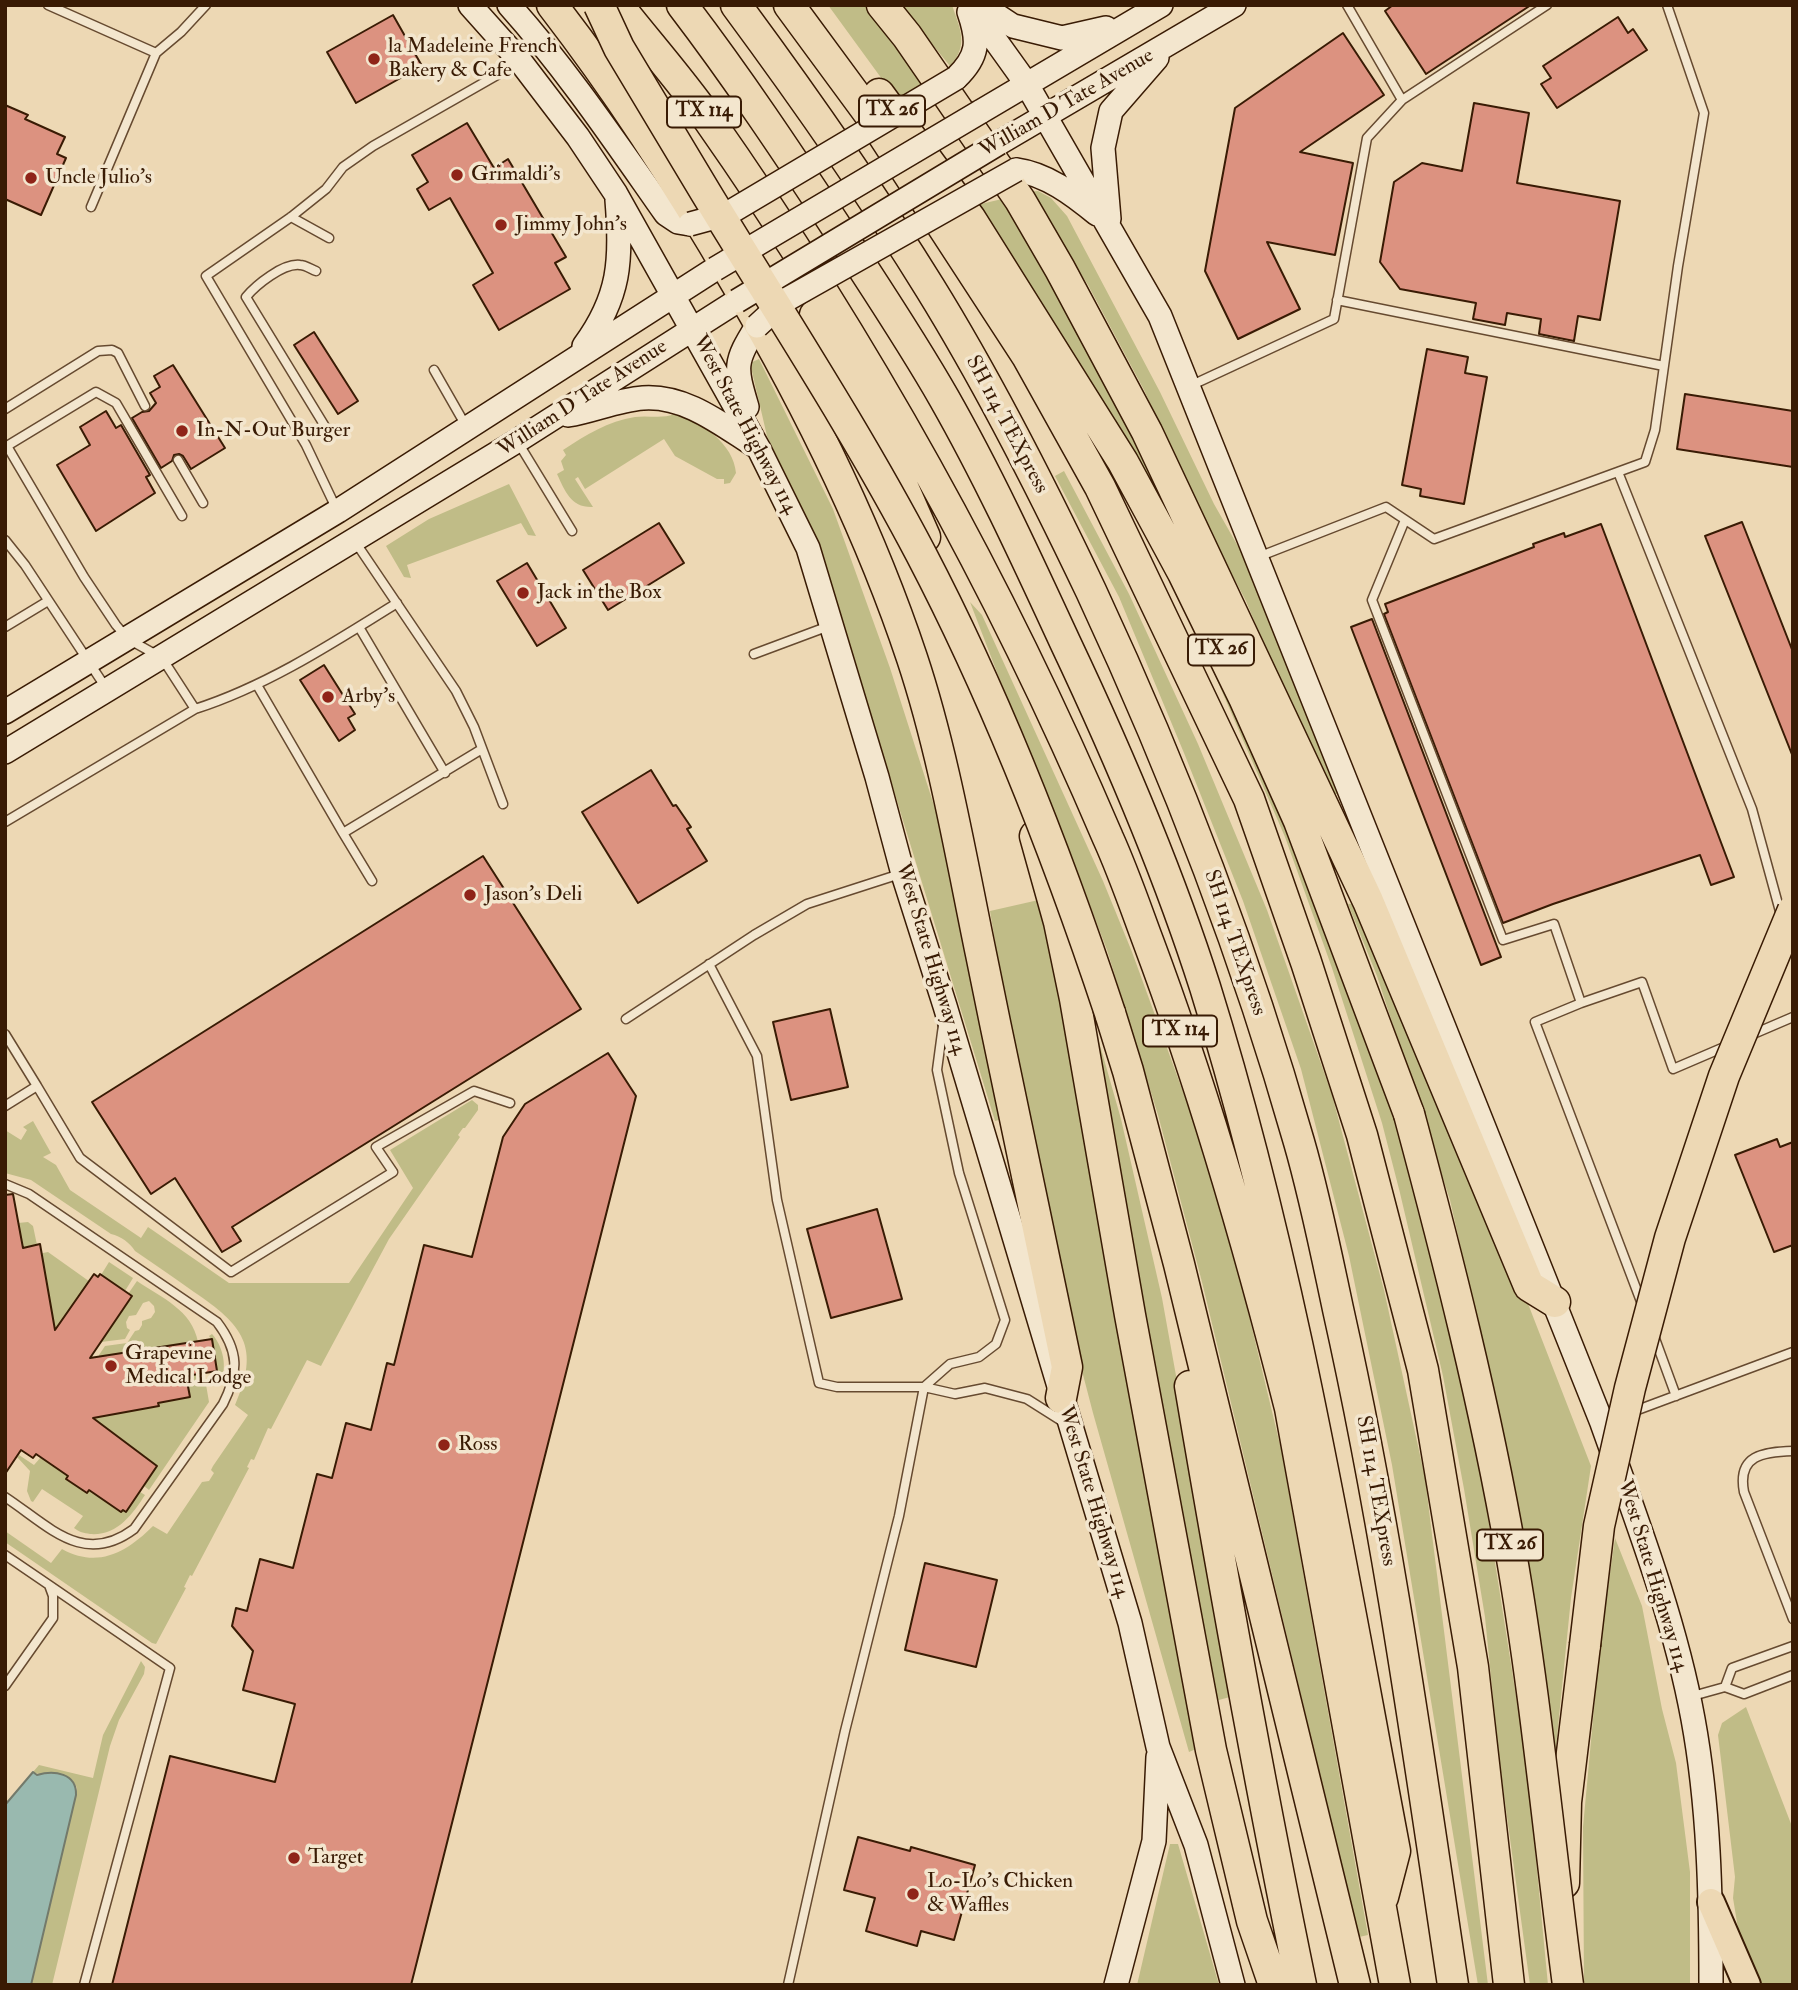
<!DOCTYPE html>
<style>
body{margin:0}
#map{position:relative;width:1798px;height:1990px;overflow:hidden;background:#edd8b4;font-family:"IM FELL Double Pica",serif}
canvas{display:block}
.frame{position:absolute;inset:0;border:7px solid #391b04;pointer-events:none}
</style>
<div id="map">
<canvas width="1798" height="1990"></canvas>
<div class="frame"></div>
</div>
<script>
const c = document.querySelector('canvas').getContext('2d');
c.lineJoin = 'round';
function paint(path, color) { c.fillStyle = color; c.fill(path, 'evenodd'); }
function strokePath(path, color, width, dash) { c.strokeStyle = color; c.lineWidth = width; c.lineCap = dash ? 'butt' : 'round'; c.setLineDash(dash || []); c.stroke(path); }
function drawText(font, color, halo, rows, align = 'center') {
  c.font = font + ' "IM FELL Double Pica",serif'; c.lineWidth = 7; c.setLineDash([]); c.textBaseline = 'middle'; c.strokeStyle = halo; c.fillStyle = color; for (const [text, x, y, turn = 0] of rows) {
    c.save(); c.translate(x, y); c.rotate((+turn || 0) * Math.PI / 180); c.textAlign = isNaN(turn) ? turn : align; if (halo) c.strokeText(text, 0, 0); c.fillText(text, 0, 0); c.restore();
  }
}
const green = new Path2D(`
 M828 5H866L927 83 898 101Z
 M900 5H952C960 29 969 45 950 66Z
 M1038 191 1051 198 1067 216 1160 392 1214 504 1256 578 1340 793 1333 795 1273 667 1246 601 1209 531 1144 390 1088 285 1028 192Z
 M1002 199 1117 397 1196 568 975 209 981 204Z
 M759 359 833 509 890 668 938 818 1002 1119 995 1121 841 618 809 525 767 436 750 363Z
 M675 414C701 421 734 444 736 473L730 483 724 484V479H717L675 456 664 439 585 489 578 477 575 479 593 507C571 508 565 491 557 474L564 470 561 461 566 455 563 450C586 435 608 421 635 417 648 415 662 419 675 414Z
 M1064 471 1129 594 1198 744 1267 910 1332 1095 1384 1290 1425 1478 1488 1985H1478L1392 1465 1349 1256 1301 1069 1243 901 1184 753 1119 597 1055 476Z
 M509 484 536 536 528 535 521 523 407 565 411 578 404 577 386 546 429 519Z
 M1175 583 1250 731 1395 1107 1472 1416 1527 1766 1548 1985H1530L1499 1758 1485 1617 1464 1489 1443 1376 1400 1193 1382 1123 1332 968 1285 837Z
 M970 602 982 615 1103 881 1132 952 1198 1133 1245 1299 1281 1449 1368 1935 1359 1937 1202 1282 1158 1115 1107 950 1042 780 1008 701Z
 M1043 899 1196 1749 1189 1752 1093 1413 1063 1298 1017 1074 990 911Z
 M1359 903 1506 1247 1591 1466 1571 1598 1553 1776 1505 1444 1450 1200 1377 976 1348 904Z
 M1090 1010 1121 1119 1162 1298 1212 1575 1230 1697 1215 1701Z
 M472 1100 478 1105V1110L465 1128H463L458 1135 460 1137 389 1239 322 1364 321 1366 307 1360 271 1429 268 1428 254 1460 251 1459 247 1467 249 1468 192 1576 190 1575 184 1587 186 1588 156 1644 152 1643 5 1542V1531L51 1563 62 1549C98 1569 127 1552 153 1526L167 1534 202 1482 209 1481 214 1473 211 1470 213 1466 248 1415 235 1405C261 1347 243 1325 194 1292 175 1278 155 1265 135 1251 130 1243 121 1236 111 1234L31 1180 5 1173V1130L21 1140 27 1130 23 1127 33 1121 51 1153 43 1157 56 1165 70 1190 141 1238 148 1227 229 1283H349L413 1188 390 1150Z
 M28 1222 33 1226 37 1245 23 1247 18 1223Z
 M48 1252 93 1284C75 1299 64 1315 56 1337L38 1254Z
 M109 1262 133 1278 125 1291 101 1275Z
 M137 1281C162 1298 192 1310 198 1342L148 1350 147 1348 124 1352V1355L99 1360V1355L105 1346 127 1343 135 1331 139 1330 142 1325V1321L151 1318 155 1312 154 1306 149 1301 143 1303 136 1315 129 1316 126 1322 127 1328 130 1330 125 1339 101 1342 132 1297 128 1294Z
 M212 1334C223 1346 228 1368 220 1382L216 1371 212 1340 209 1336Z
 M204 1373 209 1402 149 1490 144 1486 157 1466 102 1424 100 1427 90 1415 159 1407 158 1403 186 1376Z
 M19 1455 34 1465 41 1457 68 1476 66 1479 87 1493 89 1490 108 1499 107 1502 121 1512 123 1510 126 1511 140 1492 145 1495C132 1515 117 1536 90 1534 84 1533 79 1532 74 1528L83 1516 42 1489 33 1502 31 1501 27 1491 30 1471 17 1457Z
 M1615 1538 1642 1606 1662 1709 1676 1763 1690 1872V1985H1584L1583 1827 1600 1644Z
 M141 1661 145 1667 144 1674 119 1720 110 1746 52 1985H31L77 1788C68 1766 48 1779 33 1772L39 1765 93 1778 103 1735Z
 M1746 1707 1793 1829V1985H1756L1742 1953 1733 1898 1735 1877 1718 1735 1722 1723Z
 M1170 1844H1178L1219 1985H1137Z`);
const water = new Path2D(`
 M33 1772 37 1775C54 1770 77 1773 76 1795L31 1985H5V1805Z`);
const building = new Path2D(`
 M1393 5H1531L1426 74 1385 11Z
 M393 15 422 66 356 103 327 52Z
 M1618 17 1628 33 1633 29 1647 50 1557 108 1541 84 1551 78 1543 66Z
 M1343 33 1384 95 1300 152 1353 163 1335 255 1267 242 1300 309 1238 339 1205 271 1235 108Z
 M1474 103 1529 113 1517 183 1620 201 1600 320 1578 316 1574 341 1539 334 1541 319 1507 313 1505 325 1473 319 1476 303 1400 289 1380 262 1394 182 1422 163 1462 171Z
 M5 105 28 115 25 119 65 137 57 154 66 158 41 215 5 199Z
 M467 123 494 168 508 159 566 257 555 263 570 289 499 330 473 285 493 273 450 198 429 210 417 189 428 182 412 155Z
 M314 332 358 401 338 414 294 345Z
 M1427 349 1468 357 1465 373 1487 377 1464 504 1420 496 1421 489 1402 485Z
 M173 365 225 448 191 469 183 456 179 454 174 455 172 461 161 468 132 418 142 412 149 411 156 403 150 393 160 387 154 376Z
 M1685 394 1793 411V467L1677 449Z
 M106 411 116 428 121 425 150 475 146 477 155 493 96 531 57 465 90 445 80 427Z
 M1742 522 1793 652V757L1705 536Z
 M659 523 684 563 608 610 583 570Z
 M1601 524 1734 877 1711 885 1700 855 1553 904 1503 923 1384 614 1388 612 1385 604 1534 547 1533 544 1564 533 1565 537Z
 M527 563 566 628 537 646 497 581Z
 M1372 619 1501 957 1481 965 1351 627Z
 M324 665 355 714 348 718 355 730 339 741 300 680Z
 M651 770 673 806 676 805 691 827 687 829 707 861 638 903 582 812Z
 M483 856 581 1009 232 1227 241 1241 222 1252 175 1178 151 1194 92 1102Z
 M830 1009 848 1087 791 1100 773 1022Z
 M608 1053 636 1096 411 1985H112L170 1756 275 1782 295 1704 243 1690 253 1651 232 1626 236 1608 247 1611 260 1559 293 1568 317 1474 332 1478 346 1423 371 1430 387 1363 394 1365 424 1245 472 1257 503 1137 525 1104Z
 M1777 1139 1780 1147 1793 1142V1245L1774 1252 1735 1155Z
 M13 1194 23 1248 40 1244 55 1330 94 1274 98 1277 100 1274 132 1296 90 1358 212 1339 217 1371 186 1376 190 1397 158 1403 159 1406 93 1418 157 1466 126 1512 123 1510 121 1512 89 1490 87 1493 66 1479 68 1476 36 1454 33 1458 21 1450 5 1474V1195Z
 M877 1209 902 1299 831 1318 807 1229Z
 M925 1563 997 1580 976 1667 905 1650Z
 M858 1837 910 1851 911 1847 975 1865 954 1940 921 1931 917 1946 866 1931 875 1898 844 1890Z`);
const service = new Path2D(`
 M48 5 156 53
 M1402 100 1547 5
 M91 207 156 53 181 32 206 5
 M291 217 329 238
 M316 271C311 269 305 265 300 265 283 263 256 285 246 297L329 433
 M1337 300 1664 366
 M434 370 466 426
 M1192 385 1334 319 1367 138 1402 100 1347 5
 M5 409 98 351 112 350 118 353 145 406
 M519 444 572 531
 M178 460 203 503
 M1618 472 1752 809 1781 915
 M336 508 306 445 206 276 291 217 326 189 343 167 373 146 520 62
 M1405 520 1372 600 1503 940 1554 924 1581 1003 1535 1022 1642 1304
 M5 540 25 565 106 688
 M356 543 456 691 474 727 503 804
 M1258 557 1386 507 1434 539 1645 462 1655 430 1678 266 1704 113 1667 5
 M5 627 48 601
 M359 627 445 773
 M754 654 829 626
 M257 685 343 833
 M195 709C267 686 333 643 397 603
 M5 822 195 709 162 658 128 639 116 625 84 577 7 446 96 392 116 403 182 516
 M372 881 343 833 482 749
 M709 964 757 1056 777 1200 819 1383 837 1387H924L955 1394 985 1388 1027 1399 1065 1423
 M1581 1003 1642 982 1673 1069 1729 1045
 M626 1019 754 935 807 904 900 874
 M5 1034 37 1086
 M1751 1035 1793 1017
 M5 1106 37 1086 80 1158 231 1272 393 1172 376 1147 474 1091 510 1103
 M5 1184 29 1194 217 1322C239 1351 239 1372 223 1404L134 1529C83 1567 49 1526 5 1497
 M1654 1336 1676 1396
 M1632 1412 1793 1352
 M1793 1451C1763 1452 1737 1455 1744 1492L1793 1619
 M5 1555 49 1585 53 1596V1618L5 1686
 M49 1585 170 1668 84 1985
 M1725 1687 1732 1668 1793 1646
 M1689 1697 1725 1687 1744 1694 1793 1675
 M788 1985 845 1731 899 1516 924 1387 950 1364 979 1357 996 1344 1005 1320 959 1173 937 1070 943 1025`);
const secondary = new Path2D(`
 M470 5 520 61 578 137 616 194 759 449 808 548 877 777 903 874 945 1006 1130 1623 1158 1747 1196 1845 1233 1985
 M509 5C567 70 616 143 666 214L678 222 690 224
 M970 5 1026 83 1160 316 1602 1423C1636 1518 1675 1620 1693 1719 1709 1806 1711 1896 1711 1985
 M981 5 1013 26 1062 38 1106 28
 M956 78C979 56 979 41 969 12
 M980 112 1161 5
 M999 143 1234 5
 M1016 170C1046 174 1073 194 1097 214
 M1109 219 1103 148 1111 111 1157 58
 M584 346C620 297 622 260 617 200
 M747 407C735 366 734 363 757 326
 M568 415C593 411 617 400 643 398 686 395 722 425 757 447
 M5 712 338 511 715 269
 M5 752 517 441 737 301
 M1116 1985 1154 1841 1158 1757`);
const primary = new Path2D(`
 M1711 1902 1747 1985`);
const motorway = new Path2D(`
 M552 5C620 93 680 186 736 283 806 402 868 526 912 658 943 751 961 857 981 954 1009 1092 1038 1230 1067 1367L1061 1398
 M618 5C647 42 679 78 706 116 864 341 1000 585 1108 838 1123 871 1135 906 1148 941 1205 1093 1250 1250 1290 1408L1395 1985
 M682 5C737 77 787 152 837 228 873 284 911 340 944 398 989 477 1027 560 1065 642 1118 754 1167 868 1205 987 1293 1269 1340 1562 1395 1851L1383 1897
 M736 5C804 97 870 191 930 288 990 385 1042 488 1091 591 1174 769 1245 952 1299 1142 1315 1197 1326 1253 1338 1309 1388 1532 1419 1759 1453 1985
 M789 5 870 115 1027 356 1100 487 1249 799 1306 962 1362 1135 1423 1370 1473 1667 1509 1985
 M882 5 907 36 1020 200 1060 269 1147 432 1368 901 1529 1286 1555 1302
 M879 94 970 218 1123 462 1183 573 1244 698 1299 821 1409 1114
 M815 315 882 439 925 537
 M1035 836 1059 922 1075 999 1130 1315 1211 1750 1252 1921 1274 1985
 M1110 1013 1128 1071 1179 1264 1355 1985
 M1190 1386C1224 1586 1260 1786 1301 1985
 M1564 1883 1566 1802 1585 1645`);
const secondaryBridge = new Path2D(`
 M690 224 727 214 956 78
 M715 269 980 112
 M737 301 999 143
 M757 326 784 301 1016 170`);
const motorwayBridge = new Path2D(`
 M599 5 619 48C648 96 677 145 706 193 779 313 856 430 921 554 998 701 1058 856 1110 1013
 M1409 1114C1448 1259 1485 1405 1511 1553 1536 1696 1549 1841 1568 1985
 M1585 1645 1599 1526 1630 1388 1670 1238 1724 1076 1793 910`);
const markers = [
 [374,59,7,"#8f2418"],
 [457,175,7,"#8f2418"],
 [31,178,7,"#8f2418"],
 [501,225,7,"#8f2418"],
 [182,431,7,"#8f2418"],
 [523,593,7,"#8f2418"],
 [328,697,7,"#8f2418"],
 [470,895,7,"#8f2418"],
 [111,1366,7,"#8f2418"],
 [444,1445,7,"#8f2418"],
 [294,1858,7,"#8f2418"],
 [913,1894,7,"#8f2418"]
];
const shields = [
 [892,111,66],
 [704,112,74],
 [1221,650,66],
 [1180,1031,74],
 [1510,1545,66]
];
const shieldNames = [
 ["TX 26",892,111],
 ["TX 114",704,112],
 ["TX 26",1221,650],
 ["TX 114",1180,1031],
 ["TX 26",1510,1545]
];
const poiNames = [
 ["la Madeleine French",388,47],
 ["Bakery & Cafe",388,71],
 ["Grimaldi's",471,175],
 ["Uncle Julio's",45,178],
 ["Jimmy John's",515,225],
 ["In-N-Out Burger",196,431],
 ["Jack in the Box",537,593],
 ["Arby's",342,697],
 ["Jason's Deli",484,895],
 ["Grapevine",125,1354],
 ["Medical Lodge",125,1378],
 ["Ross",458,1445],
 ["Target",308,1858],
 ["Lo-Lo's Chicken",927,1882],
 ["& Waffles",927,1906]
];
const streetNames = [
 ["William D Tate Avenue",1067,104,-30],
 ["William D Tate Avenue",583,399,-33],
 ["West State Highway 114",744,425,62],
 ["SH 114 TEXpress",1006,425,62],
 ["SH 114 TEXpress",1234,943,71],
 ["West State Highway 114",930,959,73],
 ["SH 114 TEXpress",1375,1491,80],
 ["West State Highway 114",1093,1502,73],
 ["West State Highway 114",1652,1576,73]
];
paint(green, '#c0bc87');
paint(water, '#99b9af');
strokePath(water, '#737a6b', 2);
paint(building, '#dc9280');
strokePath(building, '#391b04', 2);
strokePath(service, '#664a30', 11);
strokePath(secondary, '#391b04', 26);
strokePath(primary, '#391b04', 30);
strokePath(motorway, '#391b04', 33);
strokePath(service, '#f3e6ce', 8);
strokePath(secondary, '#f3e6ce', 23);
strokePath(primary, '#edd8b4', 26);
strokePath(motorway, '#edd8b4', 30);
strokePath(secondaryBridge, '#391b04', 26, []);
strokePath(motorwayBridge, '#391b04', 33, []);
strokePath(secondaryBridge, '#f3e6ce', 23);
strokePath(motorwayBridge, '#edd8b4', 30);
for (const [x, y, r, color] of markers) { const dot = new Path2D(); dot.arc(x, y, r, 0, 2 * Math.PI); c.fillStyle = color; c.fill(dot); strokePath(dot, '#f3e6ce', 2.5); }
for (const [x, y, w] of shields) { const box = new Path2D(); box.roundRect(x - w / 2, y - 15.5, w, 31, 5); c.fillStyle = '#f3e6ce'; c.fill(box); strokePath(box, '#391b04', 2); }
drawText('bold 19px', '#391b04', null, shieldNames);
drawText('21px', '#391b04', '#f3e6ce', poiNames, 'left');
drawText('21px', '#391b04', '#f3e6ce', streetNames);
</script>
